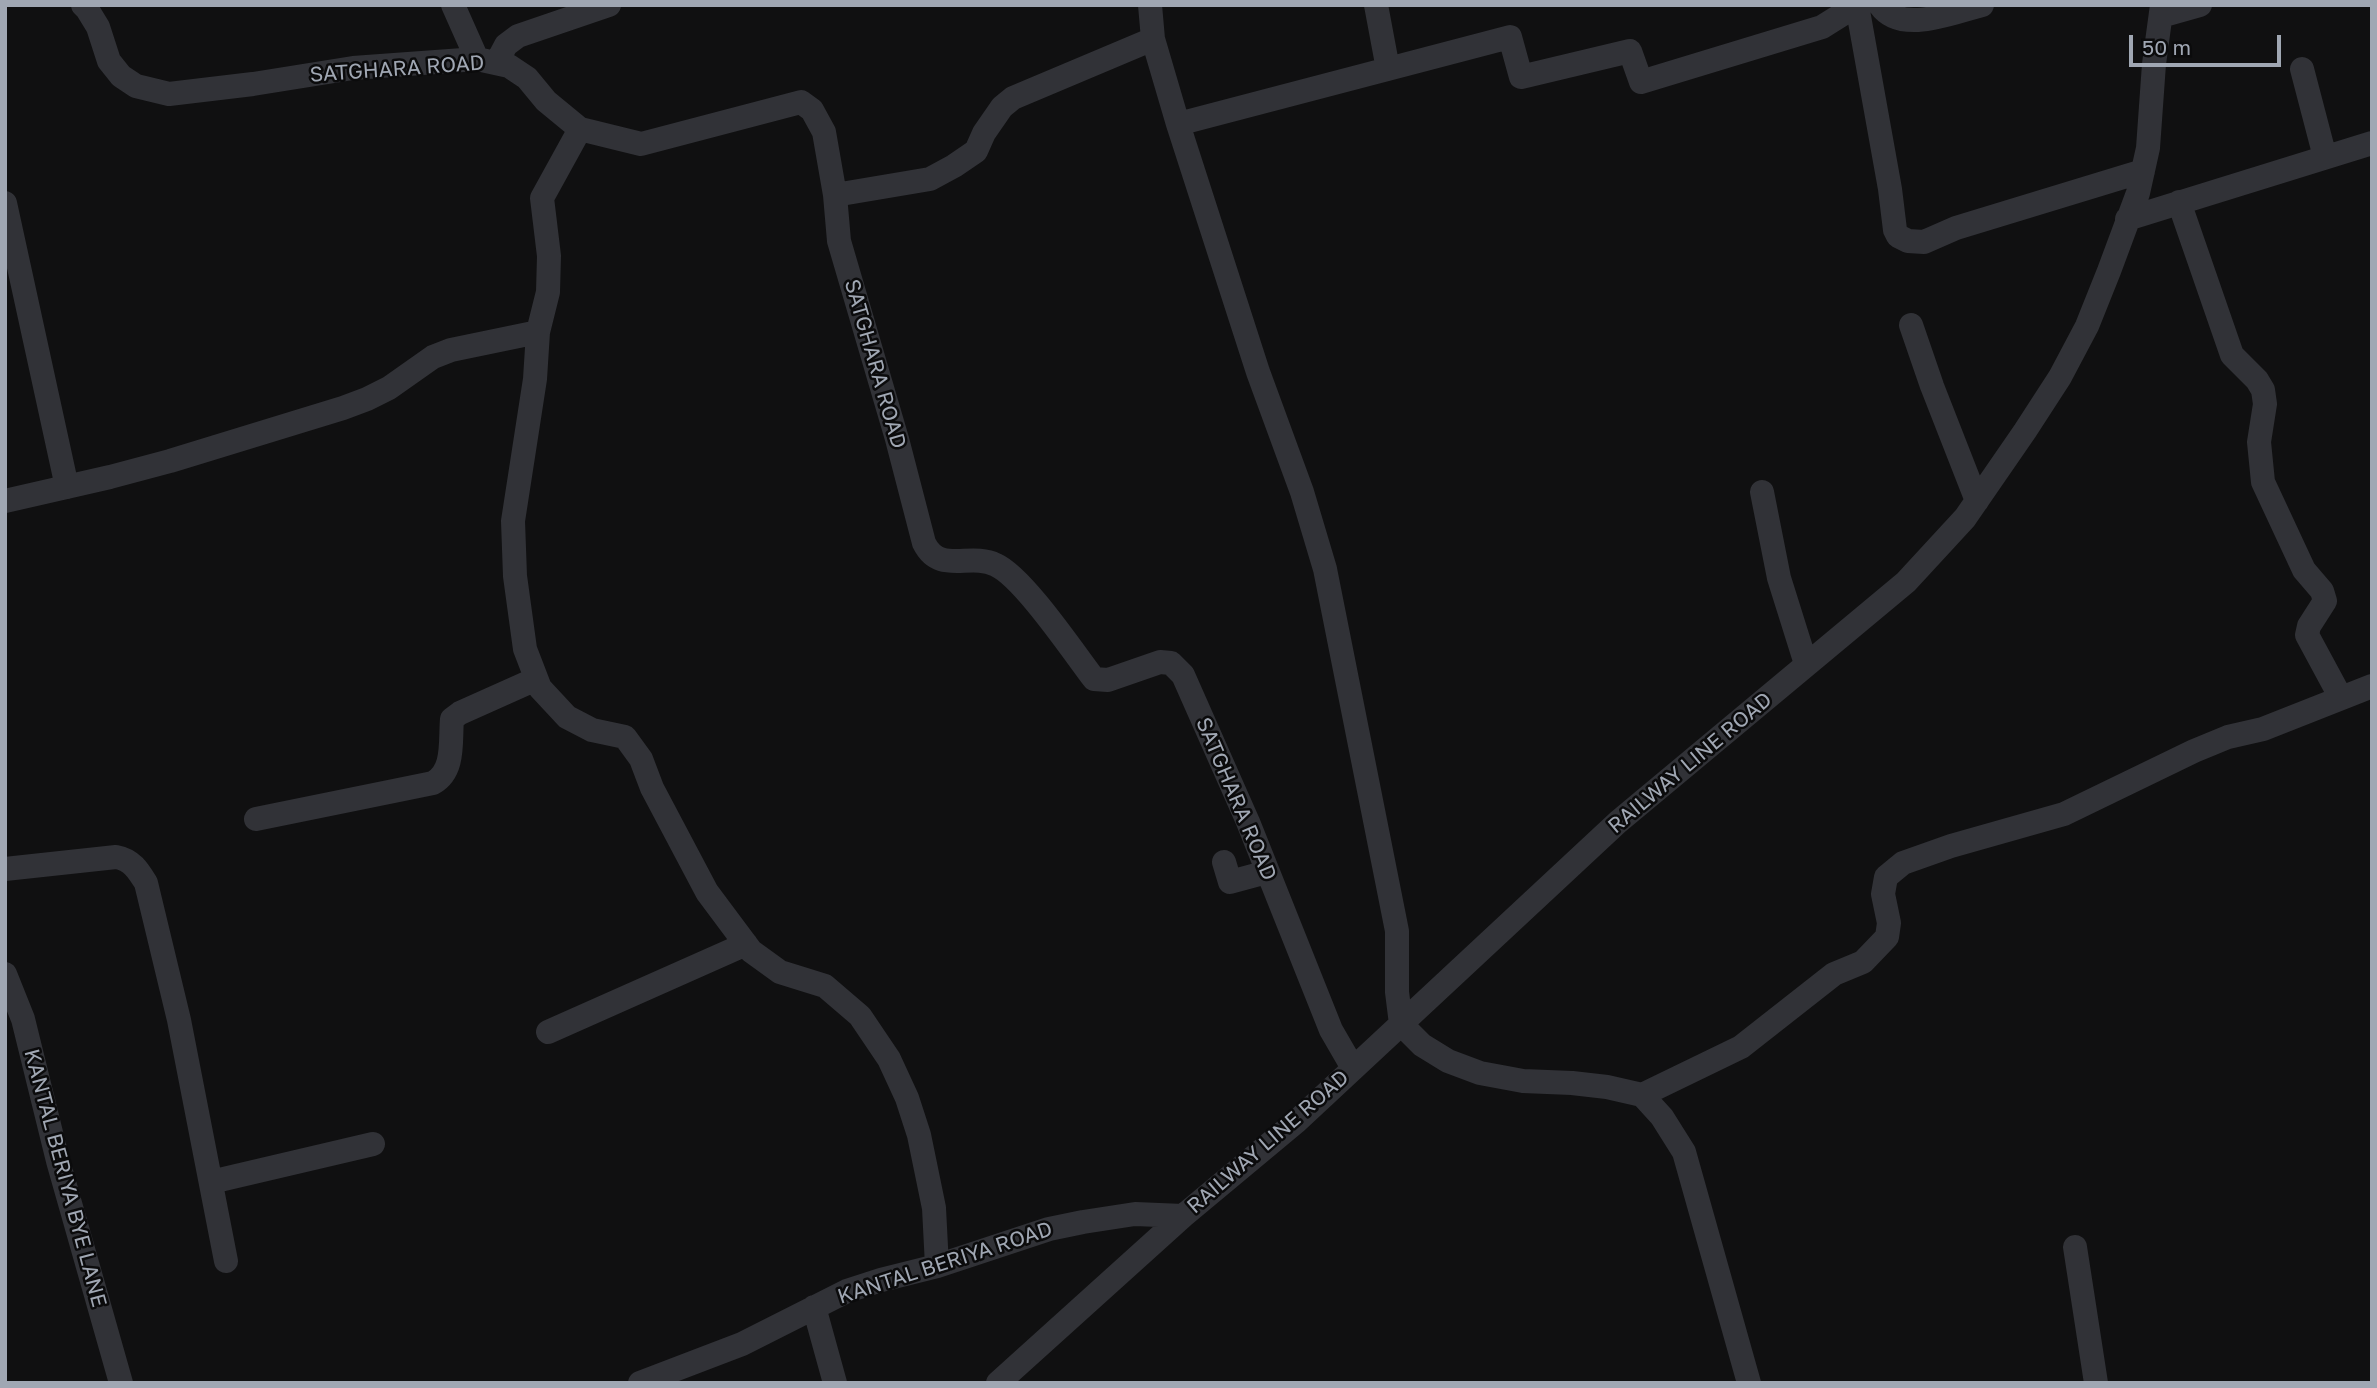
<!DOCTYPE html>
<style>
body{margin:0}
#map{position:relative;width:2377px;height:1388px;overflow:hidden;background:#101011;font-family:"Golos Text",sans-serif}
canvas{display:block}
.frame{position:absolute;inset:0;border:7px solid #a0a7b3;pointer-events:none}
.scale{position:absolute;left:2129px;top:35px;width:152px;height:32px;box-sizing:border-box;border:4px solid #a0a7b3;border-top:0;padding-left:9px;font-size:21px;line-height:24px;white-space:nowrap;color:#a0a7b3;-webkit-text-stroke:5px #0b0b0c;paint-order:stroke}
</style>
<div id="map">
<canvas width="2377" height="1388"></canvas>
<div class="frame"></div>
<div class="scale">50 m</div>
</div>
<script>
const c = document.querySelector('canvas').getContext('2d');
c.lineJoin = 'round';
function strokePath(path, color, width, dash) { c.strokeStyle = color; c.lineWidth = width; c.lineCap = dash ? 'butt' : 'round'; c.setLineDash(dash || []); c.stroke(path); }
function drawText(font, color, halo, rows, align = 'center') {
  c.font = font + ' "Golos Text",sans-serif'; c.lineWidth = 5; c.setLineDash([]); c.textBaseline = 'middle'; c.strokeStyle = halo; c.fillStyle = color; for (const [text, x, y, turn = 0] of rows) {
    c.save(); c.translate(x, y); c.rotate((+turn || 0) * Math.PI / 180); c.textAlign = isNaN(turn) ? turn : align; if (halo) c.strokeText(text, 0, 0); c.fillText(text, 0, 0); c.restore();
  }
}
const minor = new Path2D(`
 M83 5 87 9 98 27 109 61 121 76 136 86 169 94 253 84 353 68 477 59 509 66 527 78 546 101 580 129 641 144 801 102 812 110 824 132 835 195 839 241 897 439 924 543C940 575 969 552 996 565 1023 577 1074 653 1094 679L1108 680 1160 662 1171 663 1183 675 1248 822 1331 1030 1353 1068
 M453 5 477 59
 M1150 5 1153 39 1178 124 1258 372 1302 492 1325 569 1397 931V992L1401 1024 1422 1045 1448 1061 1480 1073 1523 1081 1572 1083 1607 1087 1642 1095 1662 1117 1684 1152 1749 1383
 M1376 5 1388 69
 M1857 5 1890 189 1895 230 1898 236 1908 241 1924 242 1956 228 2143 171
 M1880 5C1901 35 1953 12 1982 5
 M2161 16 2200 5
 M497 62 506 45 518 36 609 5
 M2302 69 2325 157
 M1178 124 1510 37 1521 77 1630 51 1641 82 1822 27 1857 5
 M580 129 542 198 549 256 548 292 538 332 535 379 513 521 515 576 525 649 540 688 567 717 592 730 625 737 641 759 652 788 707 892 751 951 780 972 825 986 860 1016 889 1059 907 1098 919 1135 934 1208 937 1266
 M835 195 930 179 954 166 976 151 984 133 1002 107 1013 98 1153 39
 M2179 202 2232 355 2257 380 2263 390 2265 404 2259 442 2263 482 2304 570 2322 591 2325 601 2309 626 2307 635 2341 698
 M5 203 67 487
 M2127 219 2372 143
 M1911 325 1932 386 1977 501
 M1762 492 1779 578 1806 664
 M5 501 110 477 170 461 343 408 367 399 389 388 433 357 451 350 538 332
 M256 819 433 783C455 771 450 741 452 719L460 713 536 679
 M1224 862 1230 882 1267 872
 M5 869 116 857C132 860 138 870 146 883L179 1020 226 1261
 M5 974 23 1019 58 1161 121 1383
 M548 1032 746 944
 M1642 1095 1741 1047 1834 974 1863 962 1887 937 1889 923 1883 894 1886 877 1903 863 1951 846 2064 814 2194 751 2228 737 2263 729 2372 686
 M211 1182 373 1144
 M2075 1247 2096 1383
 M814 1307 835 1383
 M640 1383 742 1344 847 1291 881 1280 937 1266 1049 1229 1083 1222 1135 1214 1183 1216
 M998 1383 1183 1216 1297 1121 1618 822 1906 582 1965 518 2025 431 2060 377 2087 326 2109 271 2138 193 2148 148 2154 64 2162 5`);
const streetNames = [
 ["SATGHARA ROAD",397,69,-4],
 ["SATGHARA ROAD",875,364,74],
 ["RAILWAY LINE ROAD",1690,763,-40],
 ["SATGHARA ROAD",1236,799,67],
 ["RAILWAY LINE ROAD",1268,1142,-41],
 ["KANTAL BERIYA BYE LANE",65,1178,75],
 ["KANTAL BERIYA ROAD",945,1263,-18]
];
strokePath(minor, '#313237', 24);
drawText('21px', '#a0a7b3', '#0b0b0c', streetNames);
</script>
